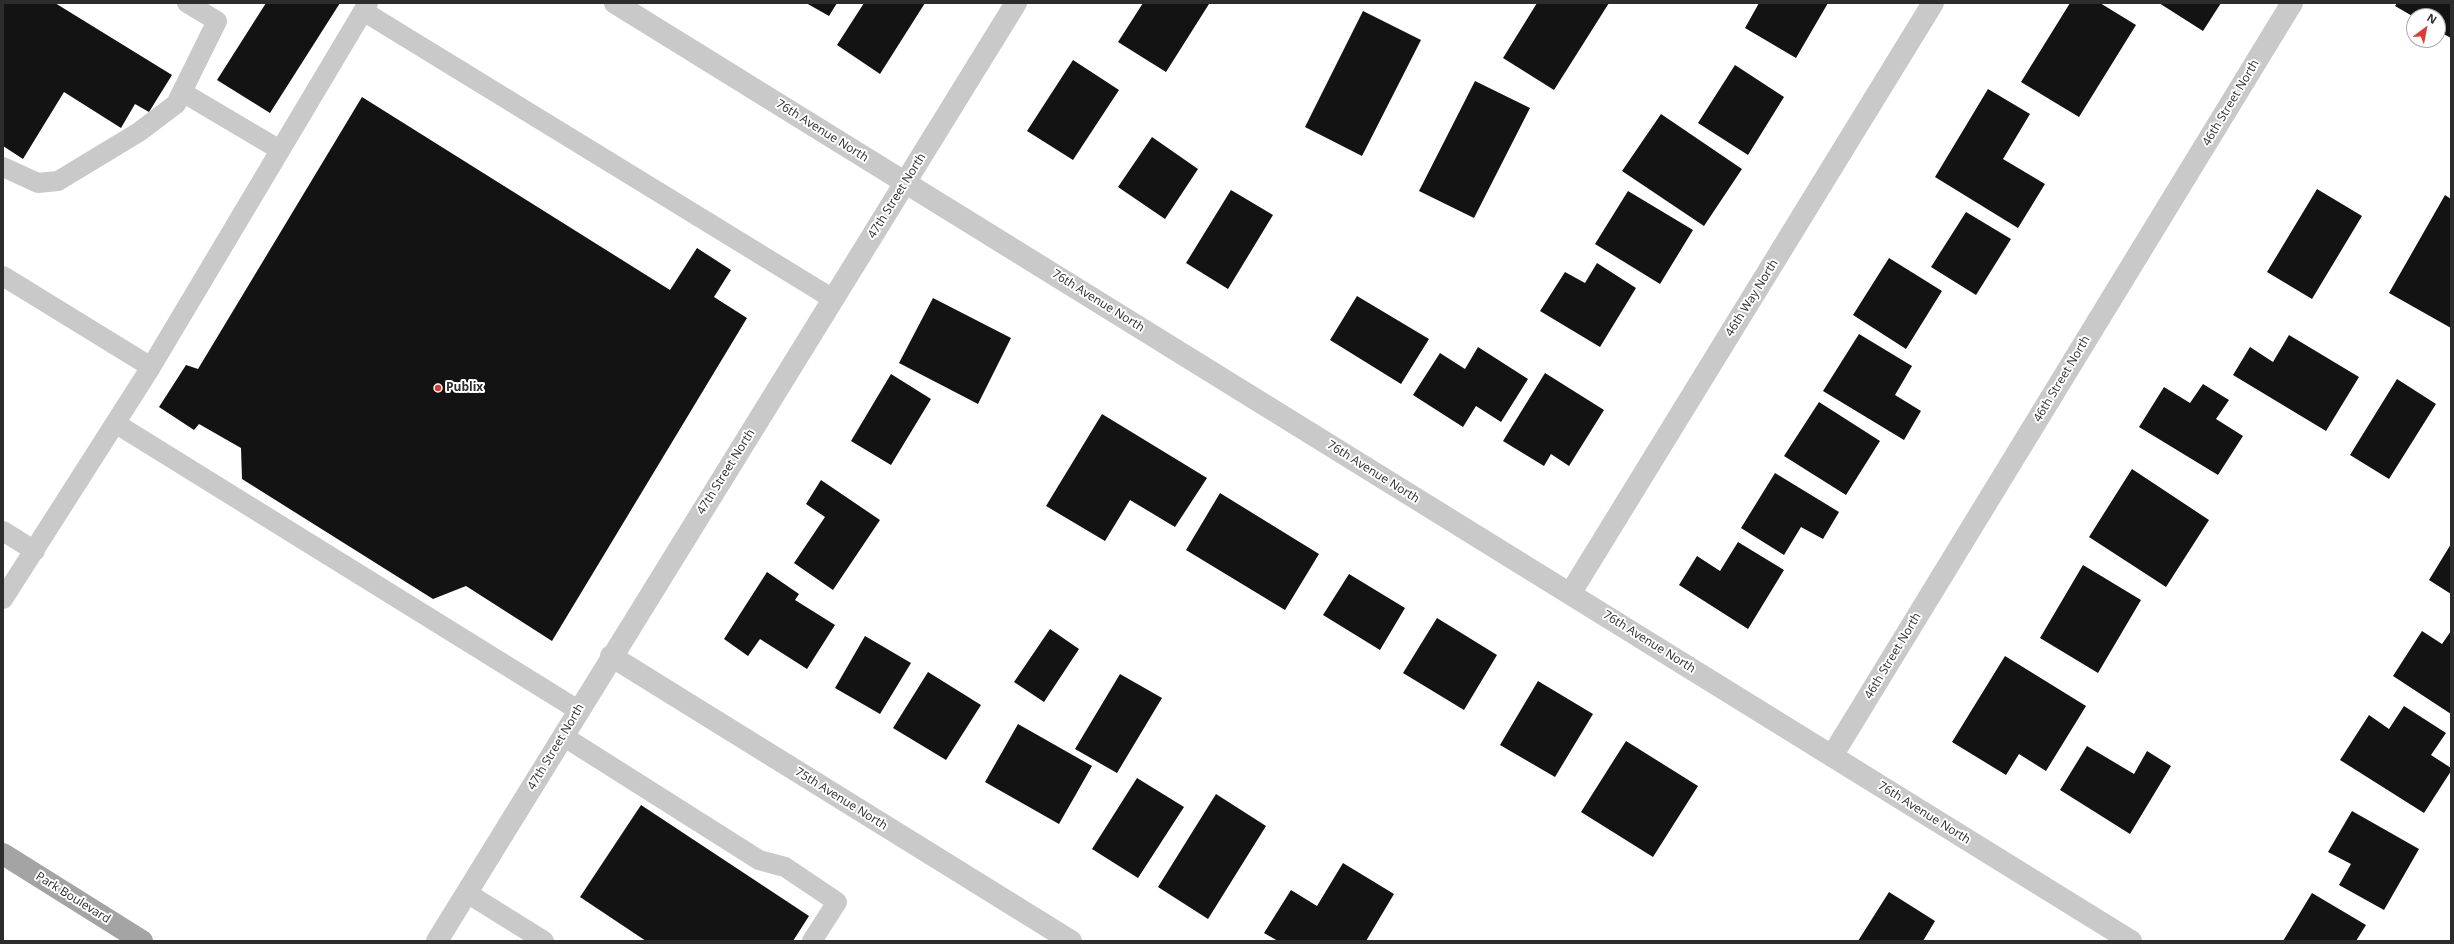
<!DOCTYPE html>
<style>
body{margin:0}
#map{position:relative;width:2454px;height:944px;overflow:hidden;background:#fff;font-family:"Open Sans",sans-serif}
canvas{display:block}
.frame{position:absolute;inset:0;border:4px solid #2c2c2c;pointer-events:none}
.north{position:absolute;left:2406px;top:8px;width:40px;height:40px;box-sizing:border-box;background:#fff;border:1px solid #ababab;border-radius:50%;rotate:32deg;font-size:11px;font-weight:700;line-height:16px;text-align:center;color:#2c2c2c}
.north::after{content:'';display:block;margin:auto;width:14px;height:18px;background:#de3c33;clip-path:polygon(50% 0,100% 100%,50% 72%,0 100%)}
</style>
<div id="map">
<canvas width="2454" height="944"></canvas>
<div class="frame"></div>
<div class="north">N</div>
</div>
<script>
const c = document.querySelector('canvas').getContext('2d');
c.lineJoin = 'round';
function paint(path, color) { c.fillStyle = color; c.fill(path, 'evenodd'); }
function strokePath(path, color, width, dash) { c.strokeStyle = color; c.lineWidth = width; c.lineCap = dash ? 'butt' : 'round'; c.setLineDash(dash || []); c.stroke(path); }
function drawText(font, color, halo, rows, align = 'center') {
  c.font = font + ' "Open Sans",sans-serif'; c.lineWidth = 4; c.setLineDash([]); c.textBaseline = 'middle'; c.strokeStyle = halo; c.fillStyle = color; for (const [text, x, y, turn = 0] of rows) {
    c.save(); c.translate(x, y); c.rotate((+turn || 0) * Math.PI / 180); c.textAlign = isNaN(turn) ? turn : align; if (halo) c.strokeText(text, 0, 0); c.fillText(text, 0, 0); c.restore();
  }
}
const building = new Path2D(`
 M3 3H55L172 75 149 112 135 104 121 128 64 92 23 159 3 146Z
 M266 3H340L270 113 217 80Z
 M806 3H837L829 16Z
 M864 3H925L880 74 837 45Z
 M1143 3 1209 4 1166 72 1118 42Z
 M1537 3H1609L1554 90 1503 58Z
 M1759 3H1828L1796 58 1745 28Z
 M2070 3H2100L2136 25 2079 117 2021 82Z
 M2159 3H2221L2203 31Z
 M2397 3H2451V38L2438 31V16L2414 17 2395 6Z
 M1363 11 1421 40 1362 156 1305 127Z
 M1073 60 1119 90 1073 160 1027 131Z
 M1735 65 1784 97 1748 155 1698 123Z
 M1475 81 1530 108 1474 218 1419 191Z
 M1988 89 2030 114 2003 159 2045 184 2018 228 1935 177Z
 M362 97 670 290 697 248 731 270 714 297 747 318 552 641 466 586 433 599 242 479 241 448 199 424 194 430 159 407 186 365 198 369Z
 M1661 114 1742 169 1704 226 1622 171Z
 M1152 137 1198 169 1165 219 1118 187Z
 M2317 189 2362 216 2312 299 2267 272Z
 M1231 190 1273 215 1228 289 1186 263Z
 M1628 191 1693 230 1660 284 1595 244Z
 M2445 195 2451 199V328L2389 293Z
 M1966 212 2011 239 1976 295 1931 267Z
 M1889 258 1942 291 1906 349 1853 315Z
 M1597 263 1636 288 1600 347 1540 311 1565 272 1585 283Z
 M1357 296 1429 339 1401 384 1330 340Z
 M933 298 1011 338 978 404 899 363Z
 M1859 334 1912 366 1895 395 1921 411 1904 440 1823 391Z
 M2289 335 2359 377 2326 431 2233 375 2250 347 2273 362Z
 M1478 347 1528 379 1501 422 1476 406 1463 427 1413 395 1440 353 1465 369Z
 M1545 373 1604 410 1569 466 1551 454 1544 466 1503 441Z
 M891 374 931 399 891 465 851 441Z
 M2397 379 2436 404 2389 479 2350 455Z
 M2203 384 2229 400 2216 419 2243 436 2218 475 2139 427 2164 387 2190 403Z
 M1819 402 1880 441 1846 495 1784 456Z
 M1102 414 1207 478 1175 527 1130 500 1105 541 1046 506Z
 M2132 469 2209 520 2166 587 2089 537Z
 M1775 473 1839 512 1823 539 1801 527 1784 555 1741 528Z
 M821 480 880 520 833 590 794 563 825 517 806 504Z
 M1220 493 1319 554 1285 610 1186 550Z
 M1738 542 1784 570 1748 629 1679 585 1697 556 1720 571Z
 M2451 544V594L2429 580Z
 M2083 565 2141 600 2098 673 2040 638Z
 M767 572 799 594 795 600 835 625 807 669 760 639 748 656 724 639Z
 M1349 574 1405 608 1380 650 1323 615Z
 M1437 618 1497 655 1464 710 1403 673Z
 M1050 629 1079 649 1044 702 1014 682Z
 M2422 631 2442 644 2451 631V714L2393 676Z
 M865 636 911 663 880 714 835 688Z
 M2005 656 2086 706 2046 771 2019 754 2006 775 1952 742Z
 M928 672 981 705 946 760 893 728Z
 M1120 674 1162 698 1117 773 1075 749Z
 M1538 681 1593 714 1555 777 1500 745Z
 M2404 706 2446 733 2431 755 2451 768V771L2424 813 2340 760 2369 715 2389 729Z
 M1018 724 1092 766 1059 824 985 782Z
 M1626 741 1698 786 1653 857 1581 812Z
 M2087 746 2134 774 2147 751 2171 766 2130 834 2060 790Z
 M1137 778 1184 807 1138 878 1092 849Z
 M1216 794 1266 826 1208 919 1158 887Z
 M641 805 809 916 793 941H646L580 897Z
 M2352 811 2419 849 2384 910 2339 885 2351 864 2328 852Z
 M1343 863 1394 894 1366 941H1278L1264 933 1291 890 1317 906Z
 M1889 892 1935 921 1923 941H1858Z
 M2312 893 2366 925 2356 941H2283Z`);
const lane = new Path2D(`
 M363 11 833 299
 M182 92 280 150
 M3 167 38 183 58 181 139 132 176 104 217 21 187 3
 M3 276 151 367 3 599
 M151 367 368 3
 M115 423 578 710
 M3 531 35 551
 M563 736 759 860 785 867 837 902 812 941
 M467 893 544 941`);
const street = new Path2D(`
 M615 3 2131 941
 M1570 594 1933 3
 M611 656 1071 941
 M1832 756 2292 3
 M437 941 1016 3`);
const primary = new Path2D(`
 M3 854 142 941`);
const markers = [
 [438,388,4,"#de3c33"]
];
const streetNames = [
 ["46th Street North",2231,103,-59],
 ["76th Avenue North",822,131,32],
 ["47th Street North",897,196,-58],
 ["46th Way North",1752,298,-58],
 ["76th Avenue North",1098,301,32],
 ["46th Street North",2062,379,-59],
 ["47th Street North",726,472,-58],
 ["76th Avenue North",1373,472,32],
 ["76th Avenue North",1649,642,32],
 ["46th Street North",1893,656,-59],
 ["47th Street North",556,747,-59],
 ["75th Avenue North",841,799,32],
 ["76th Avenue North",1924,813,32],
 ["Park Boulevard",73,898,32]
];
const poiNames = [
 ["Publix",446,388]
];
paint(building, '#131313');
strokePath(lane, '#c9c9c9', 20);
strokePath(street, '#c9c9c9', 22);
strokePath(primary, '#a4a4a4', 22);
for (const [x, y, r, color] of markers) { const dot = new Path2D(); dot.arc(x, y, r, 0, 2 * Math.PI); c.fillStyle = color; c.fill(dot); strokePath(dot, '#fff', 1.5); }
drawText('12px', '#2c2c2c', '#fff', streetNames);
drawText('bold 12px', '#2c2c2c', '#fff', poiNames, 'left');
</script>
